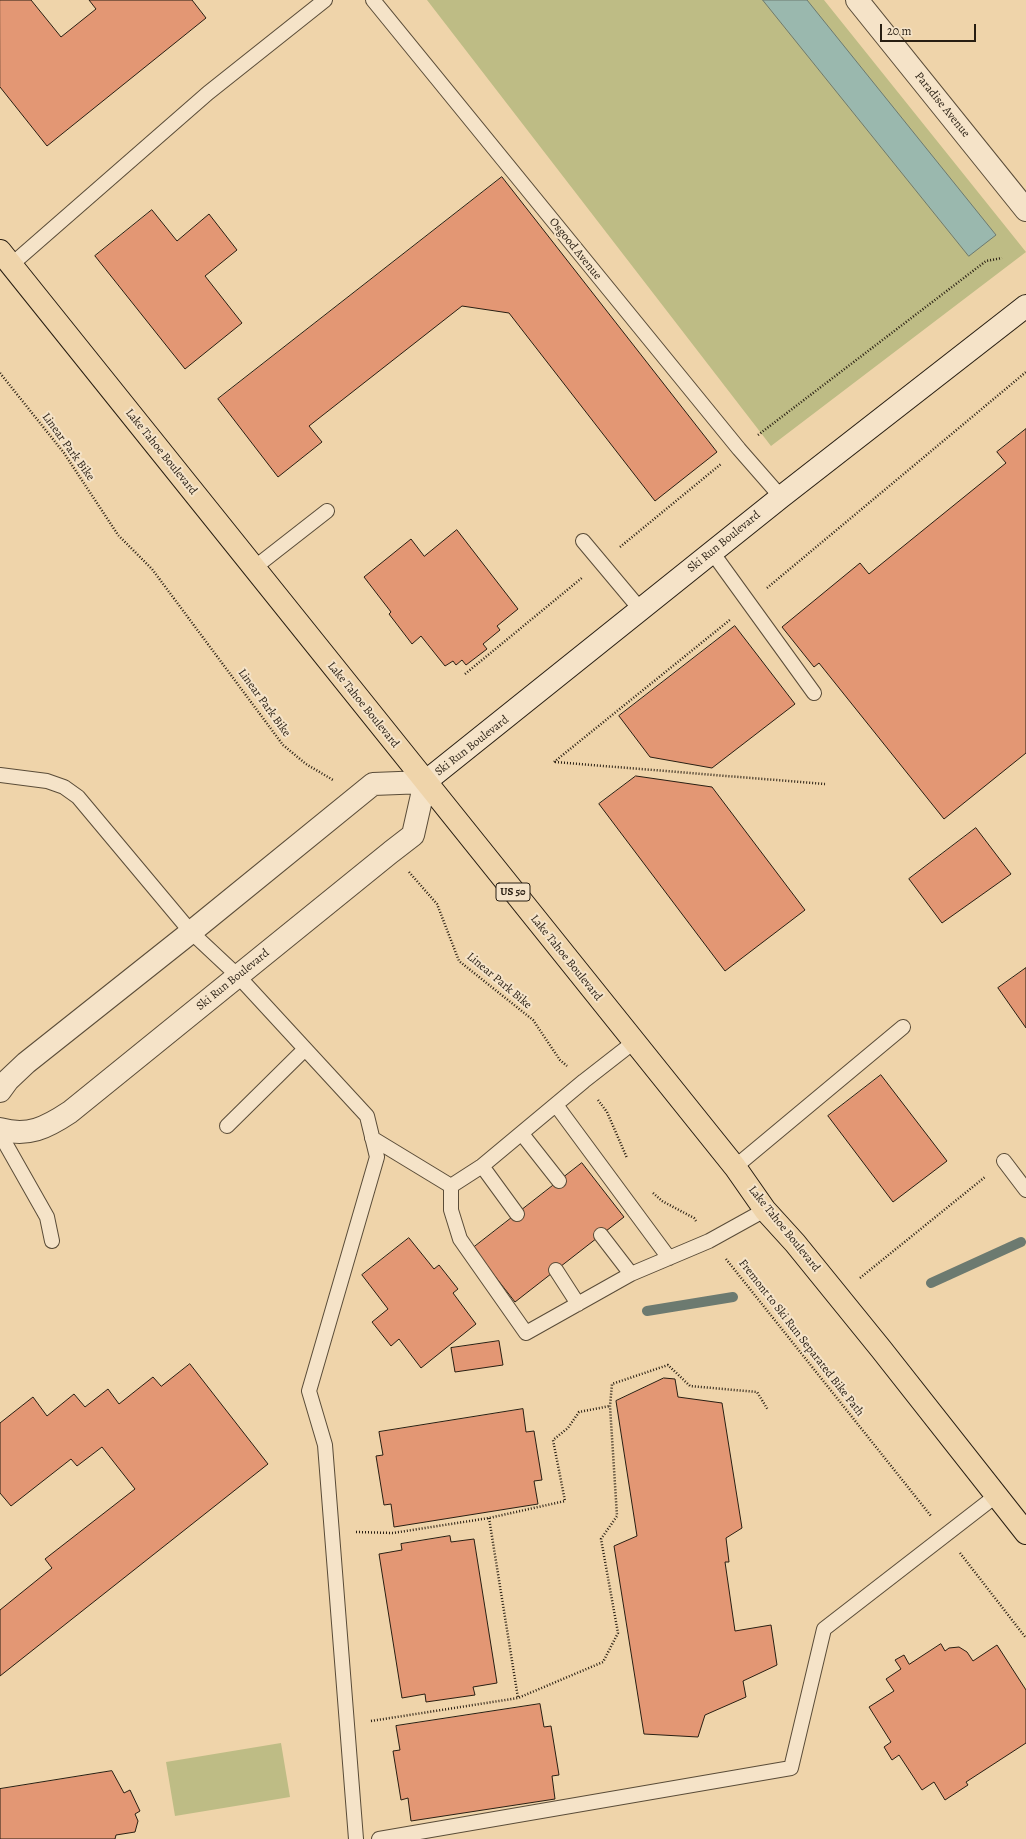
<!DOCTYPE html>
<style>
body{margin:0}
#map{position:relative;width:1026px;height:1839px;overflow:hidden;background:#efd4aa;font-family:Alegreya,serif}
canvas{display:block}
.scale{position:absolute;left:880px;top:24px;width:96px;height:18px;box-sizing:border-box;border:2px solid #281e12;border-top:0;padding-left:5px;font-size:12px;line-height:14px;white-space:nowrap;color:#281e12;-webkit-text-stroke:3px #f5e3c8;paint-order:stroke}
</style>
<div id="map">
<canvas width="1026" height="1839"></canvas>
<div class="scale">20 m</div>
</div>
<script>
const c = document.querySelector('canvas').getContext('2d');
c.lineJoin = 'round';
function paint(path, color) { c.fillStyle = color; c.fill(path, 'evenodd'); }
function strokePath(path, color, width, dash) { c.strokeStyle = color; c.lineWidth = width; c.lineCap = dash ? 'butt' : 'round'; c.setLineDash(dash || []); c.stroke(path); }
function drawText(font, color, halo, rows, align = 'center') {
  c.font = font + ' Alegreya,serif'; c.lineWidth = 4; c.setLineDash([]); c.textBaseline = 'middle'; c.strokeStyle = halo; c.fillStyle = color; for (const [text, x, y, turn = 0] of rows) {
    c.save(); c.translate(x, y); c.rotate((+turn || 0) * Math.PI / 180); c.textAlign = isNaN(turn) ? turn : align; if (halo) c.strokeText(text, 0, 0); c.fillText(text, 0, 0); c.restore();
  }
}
const green = new Path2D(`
 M427 0H824L1026 252 771 446Z
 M281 1743 290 1797 175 1816 166 1762Z`);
const water = new Path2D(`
 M763 0H807L996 235 969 256Z`);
const stream = new Path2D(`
 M931 1283 1021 1242
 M647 1311 733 1297`);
const building = new Path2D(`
 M0 0H31L61 37 96 9 89 0H192L206 18 47 146 0 87Z
 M502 177 717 452 655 501 509 313 462 306 309 426 322 442 278 477 218 399Z
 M152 210 177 241 209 214 237 250 205 276 242 323 185 369 95 256Z
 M1026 429V753L944 819 819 663 814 667 782 627 860 563 869 574 1006 463 997 452Z
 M457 530 518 609 497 626 500 630 483 644 487 649 466 665 462 660 456 665 453 661 445 666 421 636 412 644 389 614 391 612 364 577 411 539 424 556Z
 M735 626 795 704 712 768 650 757 619 716Z
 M636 776 712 787 805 910 725 971 599 804Z
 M976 828 1011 874 942 923 909 879Z
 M1026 968V1028L998 988Z
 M881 1075 947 1161 893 1202 828 1116Z
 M582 1163 624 1217 515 1302 473 1248Z
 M409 1238 434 1269 439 1265 458 1289 453 1293 476 1324 421 1368 399 1339 391 1346 372 1322 388 1309 362 1275Z
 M499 1341 503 1365 455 1372 451 1348Z
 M190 1364 268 1464 0 1676V1610L52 1568 45 1559 135 1489 102 1447 77 1466 71 1459 11 1506 0 1493V1423L33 1397 47 1416 74 1394 85 1407 108 1389 119 1404 153 1377 161 1386Z
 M664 1378 675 1379 678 1397 722 1403 742 1528 726 1538 729 1562H725L735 1631 771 1625 777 1665 743 1681 746 1697 705 1715 698 1737 644 1734 614 1546 637 1536 616 1401Z
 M523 1409 526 1432 534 1431 542 1480 534 1481 538 1504 394 1527 391 1504 384 1505 376 1456 383 1455 379 1432Z
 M450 1536 451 1542 474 1539 497 1683 473 1687 475 1695 426 1702 425 1694 402 1698 379 1554 402 1550 401 1544Z
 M941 1644 945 1651 949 1648 959 1647 967 1652 973 1661 997 1645 1026 1690V1743L966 1782 968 1785 945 1800 934 1782 922 1790 899 1755 892 1760 884 1747 891 1742 869 1707 894 1691 886 1679 901 1669 895 1660 904 1655 909 1664Z
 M540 1704 544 1727 551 1726 559 1775 552 1776 555 1799 411 1821 408 1798 401 1800 393 1751 400 1750 396 1726Z
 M112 1771 124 1793 130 1790 140 1811 135 1814 138 1821 135 1832 116 1835 115 1839H0V1789Z`);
const path = new Path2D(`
 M0 373 64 453 118 535 152 569 283 745 306 764 333 780
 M758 435 986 261 1002 258
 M620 547 721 464
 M767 588 1026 372
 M465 674 583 577
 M554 762 731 619
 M555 762 825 784
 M409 872 437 904 459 961 533 1020 560 1060 567 1066
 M598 1100 607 1112 627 1158
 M653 1193 662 1201 694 1218 696 1221
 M726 1259 931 1516
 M860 1278 985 1177
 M489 1518 518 1698
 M356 1532 393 1533 489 1518 565 1501 553 1440 568 1428 579 1412 610 1406
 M960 1553 1026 1638
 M371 1721 518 1698 603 1662 618 1633 601 1539 617 1516 610 1406 612 1384 668 1365 690 1386 757 1392 768 1410`);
const lane = new Path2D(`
 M373 0 739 449 781 497
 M11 265 208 93 325 0
 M583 541 640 609
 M712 552 814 693
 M254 568 327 511
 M0 775 47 781 64 787 78 797 191 932 238 976 367 1116 377 1157 309 1391 325 1445 356 1839
 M556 1105 669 1258
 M227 1126 305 1049
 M0 1134 47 1217 52 1241
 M522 1134 559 1181
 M372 1138 451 1186V1210L460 1239 526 1333 631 1274 709 1241 765 1210
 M1004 1161 1026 1190
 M482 1166 517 1214
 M735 1167 903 1027
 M451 1186 482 1166 584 1081 634 1042
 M601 1235 631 1274
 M556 1270 578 1304
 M379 1839 791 1768 824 1629 997 1495`);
const street = new Path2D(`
 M857 0 1026 210
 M0 1091 8 1080 26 1063 191 932 373 784 425 782 413 835 391 852 70 1112C46 1128 28 1137 0 1129`);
const secondary = new Path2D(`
 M425 782 781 497 1026 306`);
const highway = new Path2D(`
 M0 251 735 1167 765 1210 795 1243 881 1349 1026 1533`);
const shields = [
 [513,892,34]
];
const shieldNames = [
 ["US 50",513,892]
];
const streetNames = [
 ["Paradise Avenue",942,105,51],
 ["Osgood Avenue",575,249,51],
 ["Linear Park Bike",68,447,54],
 ["Lake Tahoe Boulevard",161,452,51],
 ["Ski Run Boulevard",724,542,-39],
 ["Linear Park Bike",264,703,54],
 ["Lake Tahoe Boulevard",363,705,51],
 ["Ski Run Boulevard",472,746,-38],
 ["Lake Tahoe Boulevard",566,958,51],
 ["Ski Run Boulevard",233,980,-39],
 ["Linear Park Bike",499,981,40],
 ["Lake Tahoe Boulevard",784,1229,51],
 ["Fremont to Ski Run Separated Bike Path",801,1338,52]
];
paint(green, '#bebc85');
paint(water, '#9ab8ae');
strokePath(water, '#6c7a70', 1);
strokePath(stream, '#6c7a70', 10);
paint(building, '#e39774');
strokePath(building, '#281e12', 1);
strokePath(lane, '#5a4c38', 16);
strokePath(street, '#5a4c38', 24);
strokePath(secondary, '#281e12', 24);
strokePath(highway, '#281e12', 24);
strokePath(path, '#281e12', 2.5, [1, 2]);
strokePath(lane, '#f5e3c8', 14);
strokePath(street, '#f5e3c8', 22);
strokePath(secondary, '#f5e3c8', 22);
strokePath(highway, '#efd4aa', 22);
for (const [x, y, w] of shields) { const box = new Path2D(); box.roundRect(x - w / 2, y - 9, w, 18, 3); c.fillStyle = '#f5e3c8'; c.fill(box); strokePath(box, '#281e12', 1); }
drawText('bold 11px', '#281e12', null, shieldNames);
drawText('12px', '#281e12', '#f5e3c8', streetNames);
</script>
